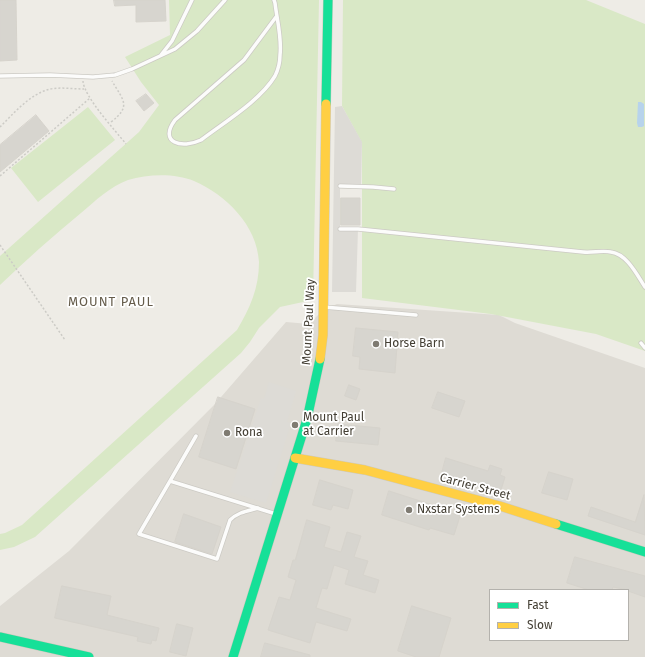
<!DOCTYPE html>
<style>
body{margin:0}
#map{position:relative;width:645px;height:657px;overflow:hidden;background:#eeece6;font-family:"Fira Sans",sans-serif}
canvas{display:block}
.legend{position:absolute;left:489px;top:589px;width:140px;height:52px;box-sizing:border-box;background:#fff;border:1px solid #b4b2ad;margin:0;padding:5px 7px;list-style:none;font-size:12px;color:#433e33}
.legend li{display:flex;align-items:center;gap:8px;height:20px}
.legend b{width:20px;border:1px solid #b4b2ad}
</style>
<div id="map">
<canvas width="645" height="657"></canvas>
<ul class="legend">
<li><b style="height:5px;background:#16e098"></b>Fast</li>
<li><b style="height:5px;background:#ffcf43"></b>Slow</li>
</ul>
</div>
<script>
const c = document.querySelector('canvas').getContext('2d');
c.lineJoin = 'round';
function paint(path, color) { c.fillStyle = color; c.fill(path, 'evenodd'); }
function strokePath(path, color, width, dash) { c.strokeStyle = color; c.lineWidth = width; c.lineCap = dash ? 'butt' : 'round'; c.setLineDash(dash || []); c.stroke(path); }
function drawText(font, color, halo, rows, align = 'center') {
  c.font = font + ' "Fira Sans",sans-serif'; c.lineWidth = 3.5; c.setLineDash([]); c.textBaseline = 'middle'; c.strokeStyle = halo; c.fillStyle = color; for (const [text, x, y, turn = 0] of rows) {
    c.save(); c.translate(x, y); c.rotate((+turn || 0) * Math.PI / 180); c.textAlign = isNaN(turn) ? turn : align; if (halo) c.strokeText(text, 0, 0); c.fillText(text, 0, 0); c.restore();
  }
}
const industrial = new Path2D(`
 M337 304 499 315 515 323 645 368V657H0V606L69 551 215 404 286 322 309 324 323 310ZM490 590H628V640H490Z`);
const green = new Path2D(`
 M169 0H319L313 298 303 302 280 307 259 328 250 342 241 353 35 537 14 547 0 550V534L5 533 22 525 237 330C250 308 259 288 259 262 257 225 226 195 194 181 175 173 148 174 128 180 111 186 95 201 81 213 53 236 26 260 0 285V256L139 132 159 105 141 82 125 57 170 35Z
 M343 0H586L645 24V351L596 334 491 314 362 298V143L342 106Z
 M88 107 115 140 38 202 11 168Z`);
const parking = new Path2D(`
 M342 106 362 142 361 186H340V229H358L356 292H332L335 107Z
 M269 382 296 391 287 422 291 423 266 503 230 492 261 398 264 399Z`);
const water = new Path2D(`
 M638 102H641L644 104V126L642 127H638L637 123Z`);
const building = new Path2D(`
 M0 0H16L17 60 0 61Z
 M114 0H165L166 21 136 22V5L115 6Z
 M146 94 154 103 144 111 136 101Z
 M36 115 49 131 0 172V145Z
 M341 198H360V225H341Z
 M356 328 398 332 395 373 359 369 360 357 353 356Z
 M349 385 360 389 356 400 345 396Z
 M438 392 465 401 459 417 432 408Z
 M218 397 255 409 236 469 199 457Z
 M338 424 380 428 378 445 336 441Z
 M446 458 488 471 490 465 502 469 500 475 505 477 500 493 466 483V480L442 473Z
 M549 472 573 479 567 500 542 493Z
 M320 480 353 490 348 509 333 505 331 510 313 505Z
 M389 491 436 506V508L460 516 454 535 430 528 429 530 382 515Z
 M644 495 645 535 588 516 591 507 635 522Z
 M184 514 221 527 212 554 175 542Z
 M307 520 330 527 324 547 341 552 347 532 361 536 354 557 368 561 363 575 379 580 375 593 345 584 349 570 334 565 327 589 322 588 316 608 351 619 347 631 316 622 310 643 268 630 279 597 290 600 296 580 288 577 293 560H295Z
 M575 557 645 576V597L628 591V590L613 587 612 590H589L567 583Z
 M62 586 111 596 107 615 159 628 156 641 152 640 151 644 137 641 138 637 55 618Z
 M412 606 451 618 439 657H416L398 651Z
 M177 624 193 628 186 656 170 652Z
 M265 643 310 655V657H261Z`);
const path = new Path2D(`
 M83 81C84 97 115 130 126 144
 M111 122C132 106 123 100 112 81
 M0 127C14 113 30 94 50 89 61 87 73 89 84 89
 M0 176 90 98
 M0 245 65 340`);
const lane = new Path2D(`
 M274 0 275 3C277 20 282 38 280 55 280 62 278 70 275 76 260 101 223 123 201 140 182 149 158 143 175 120L244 60 276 17
 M161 55 172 41 192 0
 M0 76 50 75 93 77 115 75 132 69 175 49 197 31 225 0
 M340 186 373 187 394 189
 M340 229H358L583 252C593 253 602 250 611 252 627 254 637 275 645 287
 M324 307 416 315
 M641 343 645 348
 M196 436 170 481 276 514
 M170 481 139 534 217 559 230 520C238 512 248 511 258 508`);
const fast = new Path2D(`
 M326 104 328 0
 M556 524 645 552
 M0 637 89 657
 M233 657 307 419 320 359`);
const slow = new Path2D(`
 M320 359 323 335 326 104
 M295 458 365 470 500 506 556 524`);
const markers = [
 [376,344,4,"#7f7b72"],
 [295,425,4,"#7f7b72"],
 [227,433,4,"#7f7b72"],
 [409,510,4,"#7f7b72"]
];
const streetNames = [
 ["Mount Paul Way",309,322,-87],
 ["Carrier Street",475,487,15]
];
const poiNames = [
 ["Horse Barn",384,344],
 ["Mount Paul",303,418],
 ["at Carrier",303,432],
 ["Rona",235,433],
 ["Nxstar Systems",417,510]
];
const neighbourhoodNames = [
 ["MOUNT PAUL",111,302]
];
paint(industrial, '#dedbd4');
paint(green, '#d9e8c6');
paint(parking, '#dddbd6');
paint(water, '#b7d3ec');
paint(building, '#d7d5cf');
strokePath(building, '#d6d3cc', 1);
strokePath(lane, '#cccac4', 5);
strokePath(fast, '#cdc9bd', 10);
strokePath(slow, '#cdc9bd', 10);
strokePath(path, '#cccbc6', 1.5, [2, 2]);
strokePath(lane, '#fcfcfb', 3.5);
strokePath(fast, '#16e098', 9);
strokePath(slow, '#ffcf43', 9);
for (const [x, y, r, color] of markers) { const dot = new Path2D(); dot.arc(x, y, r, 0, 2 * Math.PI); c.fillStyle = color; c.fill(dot); strokePath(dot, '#fff', 1.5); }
drawText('12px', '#433e33', '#fff', streetNames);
drawText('12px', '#433e33', '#fff', poiNames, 'left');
c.letterSpacing = '1px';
drawText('13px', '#655c4b', '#fff', neighbourhoodNames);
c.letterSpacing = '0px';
</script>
